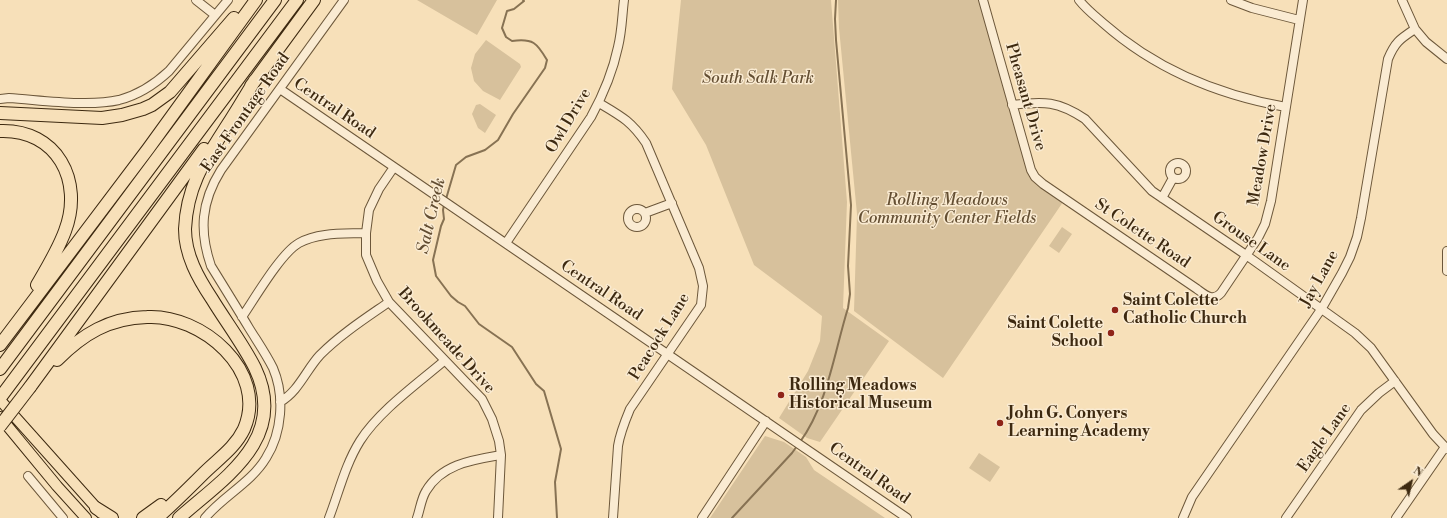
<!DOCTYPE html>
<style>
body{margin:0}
#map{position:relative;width:1447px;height:518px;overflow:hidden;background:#f7e0b9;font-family:"Libre Bodoni",serif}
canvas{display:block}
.north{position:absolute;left:1391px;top:462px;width:40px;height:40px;-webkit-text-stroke:3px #faebd2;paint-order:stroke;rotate:34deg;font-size:11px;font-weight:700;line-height:16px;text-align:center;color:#3d2910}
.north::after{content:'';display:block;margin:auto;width:14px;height:18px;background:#3d2910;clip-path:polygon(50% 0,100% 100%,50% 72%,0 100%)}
</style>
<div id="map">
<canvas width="1447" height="518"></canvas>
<div class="north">N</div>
</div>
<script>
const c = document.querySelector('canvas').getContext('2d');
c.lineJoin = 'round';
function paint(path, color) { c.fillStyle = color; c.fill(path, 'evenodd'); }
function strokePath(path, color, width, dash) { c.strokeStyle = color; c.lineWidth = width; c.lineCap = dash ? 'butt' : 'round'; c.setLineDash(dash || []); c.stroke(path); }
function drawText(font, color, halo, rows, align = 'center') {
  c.font = font + ' "Libre Bodoni",serif'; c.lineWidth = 3; c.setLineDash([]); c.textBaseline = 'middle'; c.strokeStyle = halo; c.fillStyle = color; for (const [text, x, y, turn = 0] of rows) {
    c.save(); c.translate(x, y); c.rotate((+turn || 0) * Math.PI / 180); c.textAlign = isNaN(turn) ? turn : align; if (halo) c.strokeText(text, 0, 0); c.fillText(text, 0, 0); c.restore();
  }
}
const green = new Path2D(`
 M417 0H497L477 35Z
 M681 0H831L847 202 843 308 889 341 820 442 807 438 779 418 808 371 820 341 822 316 754 265 706 145 672 89Z
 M838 0H979L1020 147 1034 181 1063 202 943 378 854 311 857 214 839 28Z
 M486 40 520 64 521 67 500 100 483 91 474 81 471 68 475 54Z
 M480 104 496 115 485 133 478 128 472 114 476 105Z
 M1062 227 1072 234 1059 253 1049 246Z
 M765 436 784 442 806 457 814 470 885 518H710Z
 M979 453 1000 467 990 482 969 468Z`);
const stream = new Path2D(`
 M446 199 456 165 466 157 485 150 498 140 513 114 545 68 547 60C537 43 533 38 512 41L506 37 502 28 507 11 514 9 524 1 523 0
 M444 205 443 210 444 219 441 226 433 260 436 276 451 296 458 302 465 306 479 324 512 347 536 384 544 391 561 449 555 482 557 518
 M800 442C828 403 834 353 848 308L850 294 848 266 851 205 836 40 835 19 836 0
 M732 518 792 453 797 446`);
const minor = new Path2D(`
 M196 0 215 15
 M983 0 1031 170 1035 177 1043 184 1197 289C1205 295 1213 302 1221 293L1258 238 1265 224 1271 201 1303 0
 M1079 0C1086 9 1095 16 1103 23 1155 69 1218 95 1286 107
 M1231 0 1252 8 1299 20
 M1402 0 1415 29 1426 42 1447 59
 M280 89 907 518
 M0 99 9 98C41 100 88 107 119 100 138 95 155 84 169 71L228 0
 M599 103C621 116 631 121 646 143L699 268 703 286 701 305 630 409C625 421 620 433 618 446L613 518
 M1012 105C1044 101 1058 101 1085 119L1152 191 1246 255 1355 333 1371 348 1433 434 1447 449
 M1170 171a8 8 0 1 1 16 0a8 8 0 1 1-16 0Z
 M394 167 379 189 369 210 366 233V255L377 281 389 302 482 399 492 419 499 441 501 455 498 518
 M1162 198 1173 178
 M628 218a9 9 0 1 1 18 0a9 9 0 1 1-18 0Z
 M645 213 672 203
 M506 243 591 117C603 95 613 71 618 47 622 31 622 16 624 0
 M1447 251V271
 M242 317C255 298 281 253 299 243 319 232 344 234 366 233
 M280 402C299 391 306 370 320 355 341 334 366 318 389 302
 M28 476 63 518
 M205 518C223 496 251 483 266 458 282 433 285 396 273 368 266 354 257 341 249 328 237 308 224 287 211 266 199 231 201 202 221 170L344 0
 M329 518C339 492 345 465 360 441 379 411 417 384 444 361
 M417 518C420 510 421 499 426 491 442 464 472 460 501 455
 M702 518 766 421
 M1183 518 1192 497 1322 308 1342 273 1350 257 1357 237 1361 218 1388 59C1395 42 1400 39 1415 29
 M1286 518 1361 410 1379 393 1395 381
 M1396 518 1445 447`);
const major = new Path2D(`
 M0 400 101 513
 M0 417 57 486 86 518`);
const highway = new Path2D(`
 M251 86 314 0
 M0 113 102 118 122 115 143 109 152 105 170 92 234 18
 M0 131C57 129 84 181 65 231 58 250 47 268 37 285
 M0 345 148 149 256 0
 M57 360C83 334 109 318 147 317 201 314 269 371 244 429 235 448 218 459 203 474 188 489 173 504 157 518
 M0 369 275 0
 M30 387 204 149
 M0 398 297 0
 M96 508 112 518
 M143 518 161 505
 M179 518C224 478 289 439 255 368 243 344 226 322 212 299 198 278 185 255 185 229 187 185 205 160 228 124 237 110 246 95 255 80`);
const highwayBridge = new Path2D(`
 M0 426 30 387`);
const markers = [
 [1115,310,4,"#8f2418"],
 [1111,333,4,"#8f2418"],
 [781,395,4,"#8f2418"],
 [1000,423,4,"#8f2418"]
];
const parkNames = [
 ["South Salk Park",758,79],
 ["Rolling Meadows",947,201],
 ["Community Center Fields",947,219]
];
const streetNames = [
 ["Pheasant Drive",1025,97,74],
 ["Central Road",334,109,34],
 ["East Frontage Road",246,113,-55],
 ["Owl Drive",569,121,-59],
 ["Meadow Drive",1263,155,-80],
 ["St Colette Road",1142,234,34],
 ["Grouse Lane",1251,242,35],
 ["Jay Lane",1320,279,-61],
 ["Central Road",601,291,34],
 ["Peacock Lane",660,337,-58],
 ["Brookmeade Drive",446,341,48],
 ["Eagle Lane",1325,438,-55],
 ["Central Road",869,474,35]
];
const poiNames = [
 ["Saint Colette",1123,301],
 ["Catholic Church",1123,319],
 ["Saint Colette",1103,324,"right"],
 ["School",1103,342,"right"],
 ["Rolling Meadows",789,386],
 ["Historical Museum",789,404],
 ["John G. Conyers",1008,414],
 ["Learning Academy",1008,432]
];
const waterNames = [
 ["Salt Creek",432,216,-77]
];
paint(green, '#d7c19c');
strokePath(stream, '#877253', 2);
strokePath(minor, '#6c573a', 10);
strokePath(major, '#3d2910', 12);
strokePath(highway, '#3d2910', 14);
strokePath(minor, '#faebd2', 8);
strokePath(major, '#f7e0b9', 10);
strokePath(highway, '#f7e0b9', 12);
strokePath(highwayBridge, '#3d2910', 14, []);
strokePath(highwayBridge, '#f7e0b9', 12);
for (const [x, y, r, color] of markers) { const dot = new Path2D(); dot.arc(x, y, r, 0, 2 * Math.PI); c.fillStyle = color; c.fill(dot); strokePath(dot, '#faebd2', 1.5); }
drawText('italic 16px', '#644f33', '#faebd2', parkNames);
drawText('16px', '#3d2910', '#faebd2', streetNames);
drawText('bold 16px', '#3d2910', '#faebd2', poiNames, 'left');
drawText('italic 17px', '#624d32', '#faebd2', waterNames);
</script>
